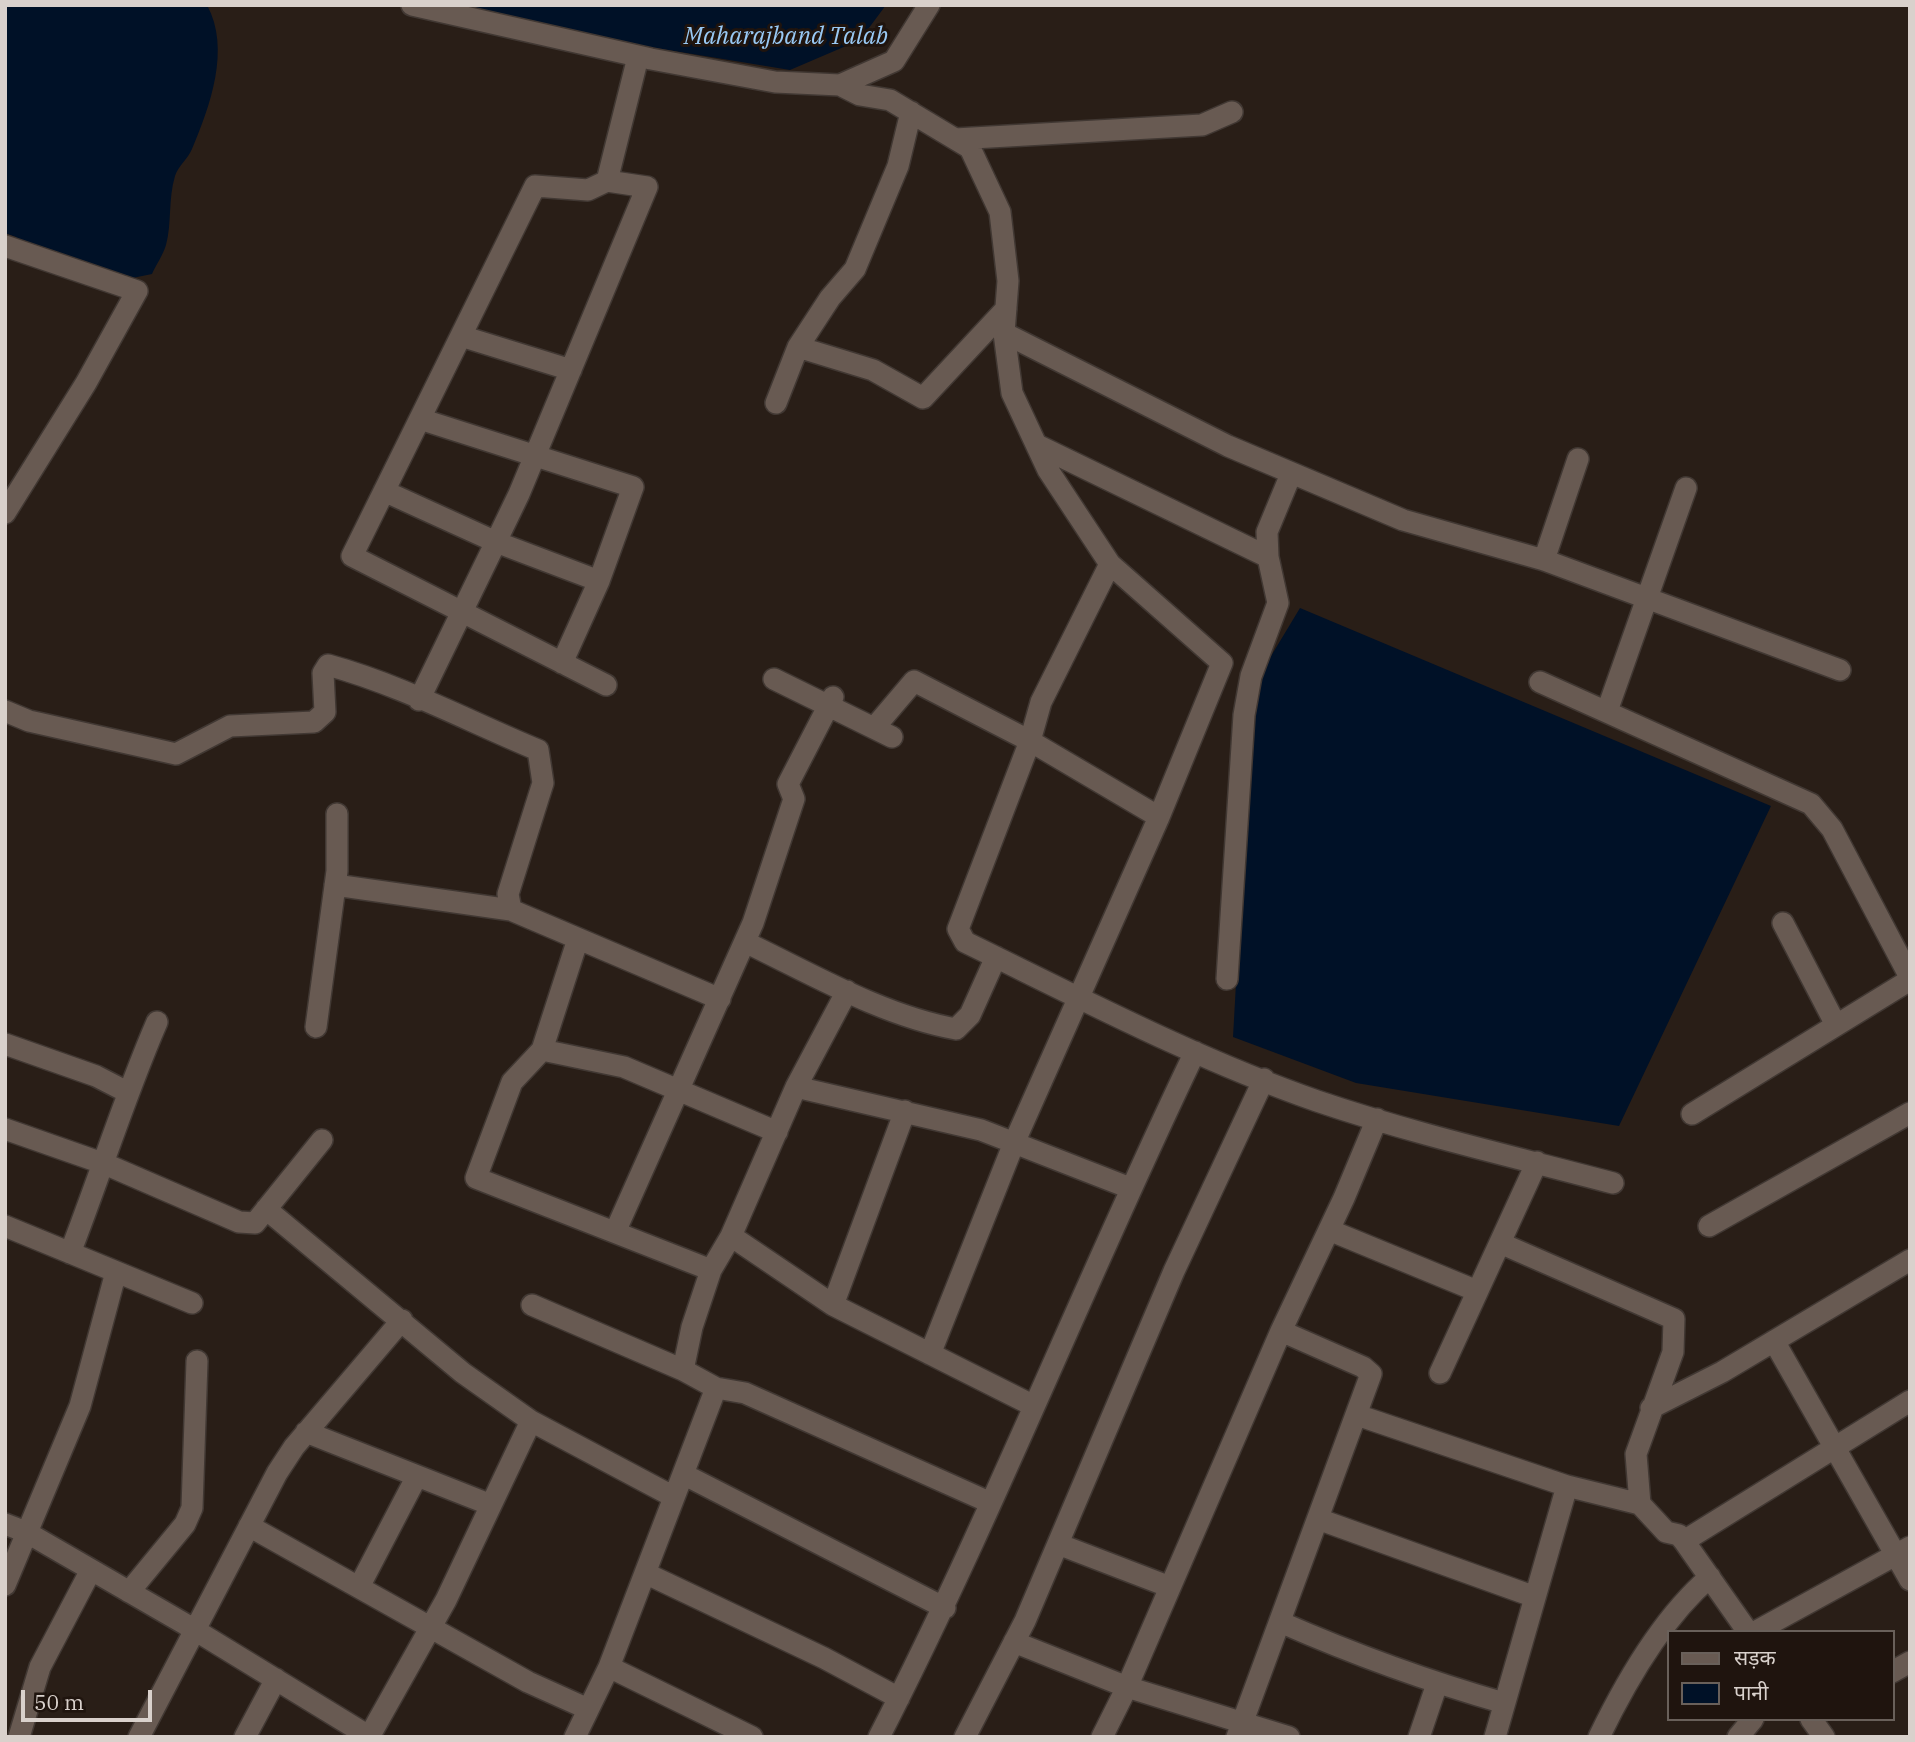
<!DOCTYPE html>
<meta charset="utf-8">
<style>
body{margin:0}
#map{position:relative;width:1915px;height:1742px;overflow:hidden;background:#291e17;font-family:"IBM Plex Serif","Noto Sans Devanagari",serif}
canvas{display:block}
.frame{position:absolute;inset:0;border:7px solid #d9d1cc;pointer-events:none}
.legend{position:absolute;left:1667px;top:1630px;width:228px;height:91px;box-sizing:border-box;background:#1f140e;border:2px solid #69605a;margin:0;padding:9px 12px;list-style:none;font-size:21px;color:#d9d1cc}
.legend li{display:flex;align-items:center;gap:14px;height:35px}
.legend b{width:35px;border:2px solid #69605a}
.scale{position:absolute;left:21px;top:1690px;width:131px;height:32px;box-sizing:border-box;border:4px solid #d9d1cc;border-top:0;padding-left:9px;font-size:21px;line-height:24px;white-space:nowrap;color:#d9d1cc;-webkit-text-stroke:5px #1f140e;paint-order:stroke}
</style>
<div id="map">
<canvas width="1915" height="1742"></canvas>
<div class="frame"></div>
<ul class="legend">
<li><b style="height:9px;background:#685a52"></b>सड़क</li>
<li><b style="height:19px;background:#001127"></b>पानी</li>
</ul>
<div class="scale">50 m</div>
</div>
<script>
const c = document.querySelector('canvas').getContext('2d');
c.lineJoin = 'round';
function paint(path, color) { c.fillStyle = color; c.fill(path, 'evenodd'); }
function strokePath(path, color, width, dash) { c.strokeStyle = color; c.lineWidth = width; c.lineCap = dash ? 'butt' : 'round'; c.setLineDash(dash || []); c.stroke(path); }
function drawText(font, color, halo, rows, align = 'center') {
  c.font = font + ' "IBM Plex Serif",serif'; c.lineWidth = 6; c.setLineDash([]); c.textBaseline = 'middle'; c.strokeStyle = halo; c.fillStyle = color; for (const [text, x, y, turn = 0] of rows) {
    c.save(); c.translate(x, y); c.rotate((+turn || 0) * Math.PI / 180); c.textAlign = isNaN(turn) ? turn : align; if (halo) c.strokeText(text, 0, 0); c.fillText(text, 0, 0); c.restore();
  }
}
const water = new Path2D(`
 M5 5H207C231 49 210 106 192 149 188 159 178 166 175 176 168 199 172 223 166 245 163 255 156 265 152 274L108 283 22 248 16 237 5 233Z
 M462 5H886L860 40 790 70 589 37Z
 M1300 608 1771 806 1619 1126 1356 1083 1233 1037 1248 769 1262 671Z`);
const minor = new Path2D(`
 M412 5 651 59 775 82 840 85 894 61 929 5
 M840 85 860 95 890 100 970 148 1000 212 1008 281 1004 333 1012 393 1048 470 1110 564 1222 663 1159 817 1014 1143 930 1354
 M955 139 1202 125 1232 112
 M607 181 638 57
 M5 246 137 291 86 383 5 513
 M1004 333 1228 446 1403 520 1544 560 1840 670
 M461 336 571 370
 M798 347 873 370 923 398 1006 309
 M776 403 798 347 830 298 855 269 898 166 911 112
 M420 419 633 487 599 581 562 663
 M1037 445 1268 557
 M384 491 496 542 599 581
 M1544 560 1578 459
 M1110 564 1041 702 1030 741 958 929 965 942C1080 998 1196 1059 1317 1101 1414 1134 1515 1157 1613 1183
 M774 679 892 737
 M1540 682 1811 804 1832 829 1910 977
 M419 700C452 632 486 563 519 494L647 187 607 181 588 190 535 186 352 556 606 685
 M5 711 29 721 176 754 230 726 314 722 325 712 323 673 328 665C401 685 468 721 538 750L543 783 508 894 511 910 720 999
 M1607 711 1686 488
 M874 728 914 681 1030 741 1159 817
 M335 885 511 910
 M1783 923 1836 1025
 M578 939 542 1050 512 1082 476 1178 711 1270
 M745 942C812 974 883 1016 956 1029L970 1015 996 957
 M1227 979 1244 715 1251 676 1278 603 1268 557 1267 532 1291 474
 M316 1027 337 871V814
 M5 1044 96 1076 127 1092
 M542 1050 624 1067 777 1132
 M796 1087 981 1130 1130 1188
 M1692 1114 1910 980
 M5 1129 105 1164 239 1222 255 1223 322 1140
 M266 1209 463 1373 531 1421
 M5 1226 192 1303
 M1709 1226 1910 1113
 M1329 1230 1477 1291
 M615 1232 753 923 794 799 788 784 833 697
 M731 1236 833 1305 1034 1406
 M1500 1243 1674 1319 1673 1352 1636 1454 1640 1504 1666 1532 1679 1535 1684 1541 1748 1632
 M70 1253C100 1176 124 1098 157 1022
 M532 1305 683 1370 716 1388 745 1393 991 1503
 M833 1305 905 1111
 M1774 1341 1910 1580
 M683 1370 692 1327 711 1270 731 1236 796 1087 847 991
 M1440 1373 1537 1162
 M1651 1408 1722 1372 1910 1260
 M1357 1415 1567 1486 1640 1504
 M306 1432 491 1505
 M683 1474 945 1608
 M1318 1519 1535 1597
 M5 1524 26 1532 185 1624 370 1737
 M249 1526 528 1682 588 1709
 M1684 1541 1910 1401
 M1058 1544 1170 1587
 M645 1573 824 1658 899 1698
 M5 1585 80 1406 116 1272
 M359 1587 417 1476
 M129 1592 185 1524 192 1508 197 1361
 M1280 1622C1353 1654 1427 1681 1504 1703
 M1755 1632 1910 1547
 M1014 1642 1127 1687 1289 1737
 M609 1667 752 1737
 M1892 1672 1910 1662
 M1811 1719 1824 1737
 M19 1737 40 1667 91 1570
 M139 1737 277 1473 294 1447 402 1320
 M245 1737 276 1679
 M369 1737 446 1600 531 1421 674 1497
 M575 1737 609 1667 716 1388
 M879 1737C994 1513 1086 1278 1195 1052
 M965 1737 1025 1621 1174 1271 1264 1079
 M1102 1737 1127 1687 1281 1331 1344 1198 1377 1119
 M1237 1737 1371 1374 1363 1367 1281 1331
 M1419 1737 1437 1684
 M1495 1737 1567 1486
 M1599 1737C1626 1681 1662 1618 1710 1577
 M1738 1737 1753 1719`);
const waterNames = [
 ["Maharajband Talab",786,37]
];
paint(water, '#001127');
strokePath(minor, '#413833', 24);
strokePath(minor, '#685a52', 21);
drawText('italic 24px', '#99c9f4', '#1f140e', waterNames);
</script>
